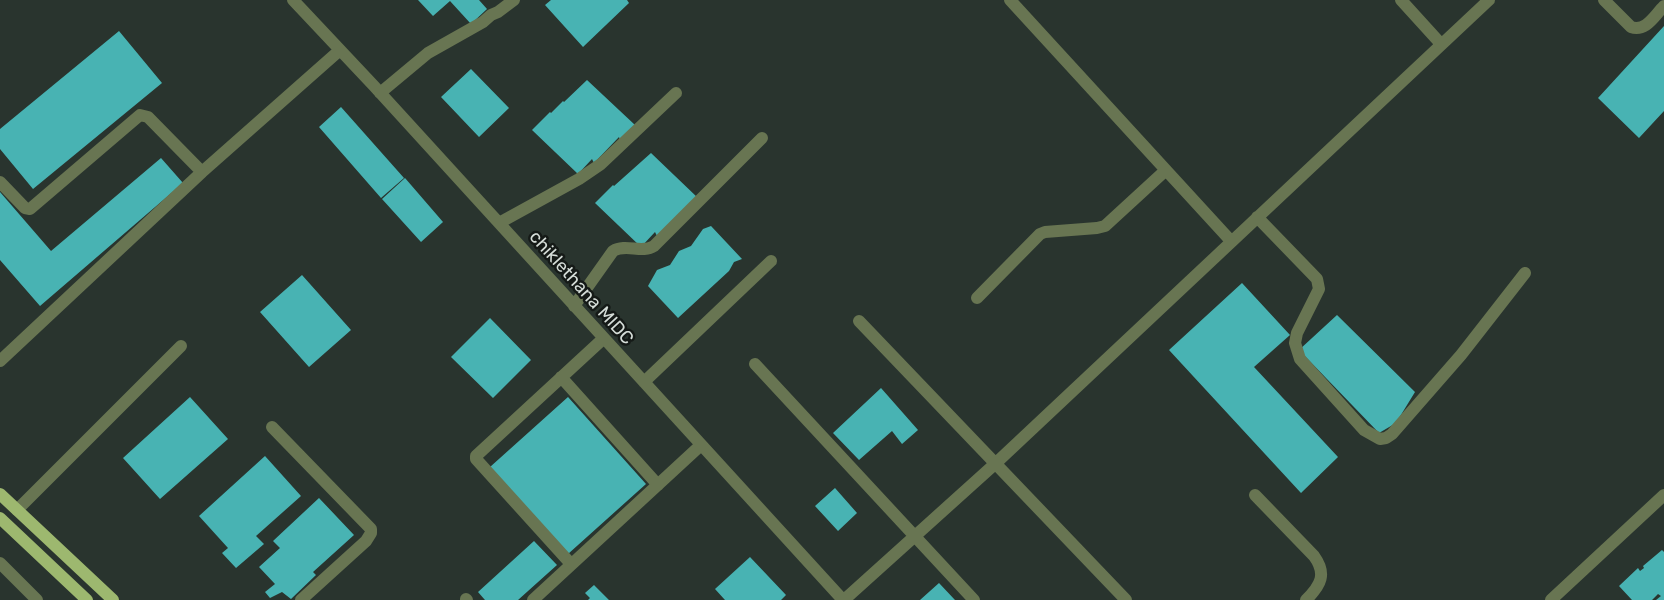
<!DOCTYPE html>
<style>
body{margin:0}
canvas{display:block;background:#29342e}
</style>
<canvas width="1664" height="600"></canvas>
<script>
const c = document.querySelector('canvas').getContext('2d');
c.lineJoin = 'round';
function paint(path, color) { c.fillStyle = color; c.fill(path, 'evenodd'); }
function strokePath(path, color, width, dash) { c.strokeStyle = color; c.lineWidth = width; c.lineCap = dash ? 'butt' : 'round'; c.setLineDash(dash || []); c.stroke(path); }
function drawText(font, color, halo, rows, align = 'center') {
  c.font = font + ' Rubik,sans-serif'; c.lineWidth = 5; c.setLineDash([]); c.textBaseline = 'middle'; c.strokeStyle = halo; c.fillStyle = color; for (const [text, x, y, turn = 0] of rows) {
    c.save(); c.translate(x, y); c.rotate((+turn || 0) * Math.PI / 180); c.textAlign = isNaN(turn) ? turn : align; if (halo) c.strokeText(text, 0, 0); c.fillText(text, 0, 0); c.restore();
  }
}
const building = new Path2D(`
 M418 0H479L487 9 471 24 450 1 433 16Z
 M551 0H627L629 3 583 47 545 5Z
 M1664 26V111L1639 138 1598 98Z
 M119 31 162 83 33 189 0 149V129Z
 M471 69 509 108 479 137 441 97Z
 M587 80 635 125 620 140 619 137 594 163 592 159 578 174 532 130 550 112 551 113 563 101 564 102Z
 M341 107 404 178 381 198 319 127Z
 M651 153 698 198 657 236 655 232 641 247 595 203 613 185 614 186Z
 M161 158 183 183 40 306 0 260V192L51 251Z
 M405 178 443 222 421 242 382 199Z
 M711 226 742 259 734 262 729 271 678 318 648 286 657 270 670 265 679 251 691 246 703 229Z
 M302 275 351 330 309 367 260 312Z
 M1242 283 1290 335 1254 367 1338 457 1301 493 1169 350Z
 M1337 315 1415 392 1396 423 1379 433 1299 350Z
 M490 318 531 360 493 398 451 357Z
 M881 388 918 430 902 444 892 431 859 460 833 433Z
 M190 397 228 439 160 499 123 458Z
 M568 397 646 484 568 554 490 467Z
 M265 456 301 496 256 536 264 544 236 568 222 553 228 548 199 516Z
 M835 488 857 513 838 531 815 506Z
 M319 498 354 535 313 572 316 575 291 599 282 592 270 598 265 592 275 584 259 567 280 548 273 541Z
 M534 541 557 565 518 600H485L478 592Z
 M1662 550 1664 552V600H1656L1661 596 1658 594 1652 600H1632L1619 586 1638 568 1640 571 1644 568 1643 566Z
 M750 557 786 595 781 600H725L715 589Z
 M939 583 955 600H920Z
 M594 585 609 600H588L590 598 585 593Z`);
const minor = new Path2D(`
 M293 0 374 86 843 600
 M1010 0 1231 241
 M1401 0 1441 44
 M1604 0 1631 27C1646 32 1654 16 1664 6
 M380 93 428 53 483 22 491 15 498 12 514 0
 M0 182 25 208 30 209 140 115 148 117 202 172
 M1257 217 1317 279 1319 289 1297 333 1295 343 1300 359 1364 430 1380 439 1386 438 1392 434 1461 355 1525 273
 M499 223 579 179 601 164 676 93
 M977 298 1040 234 1045 232 1097 228 1105 226 1166 170
 M574 306 613 251C626 243 642 254 654 246L762 138
 M859 321 1126 600
 M0 361 202 172 340 50
 M755 364 974 600
 M561 377 658 485
 M644 382 771 261
 M272 427 371 529V533L366 541 301 600
 M1255 495 1314 556C1327 574 1321 585 1306 600
 M17 510 181 346
 M0 563 37 600
 M571 564 476 459V456L604 338
 M466 599 467 600
 M533 600 701 445
 M844 600 996 463 1489 0
 M1551 600 1664 495`);
const major = new Path2D(`
 M0 494 113 600
 M0 518 87 600`);
const streetNames = [
 ["chiklethana MIDC",581,288,48]
];
paint(building, '#48b3b3');
strokePath(minor, '#687552', 12);
strokePath(major, '#9db86f', 12);
drawText('18px', '#d5ddd8', '#151a17', streetNames);
</script>
